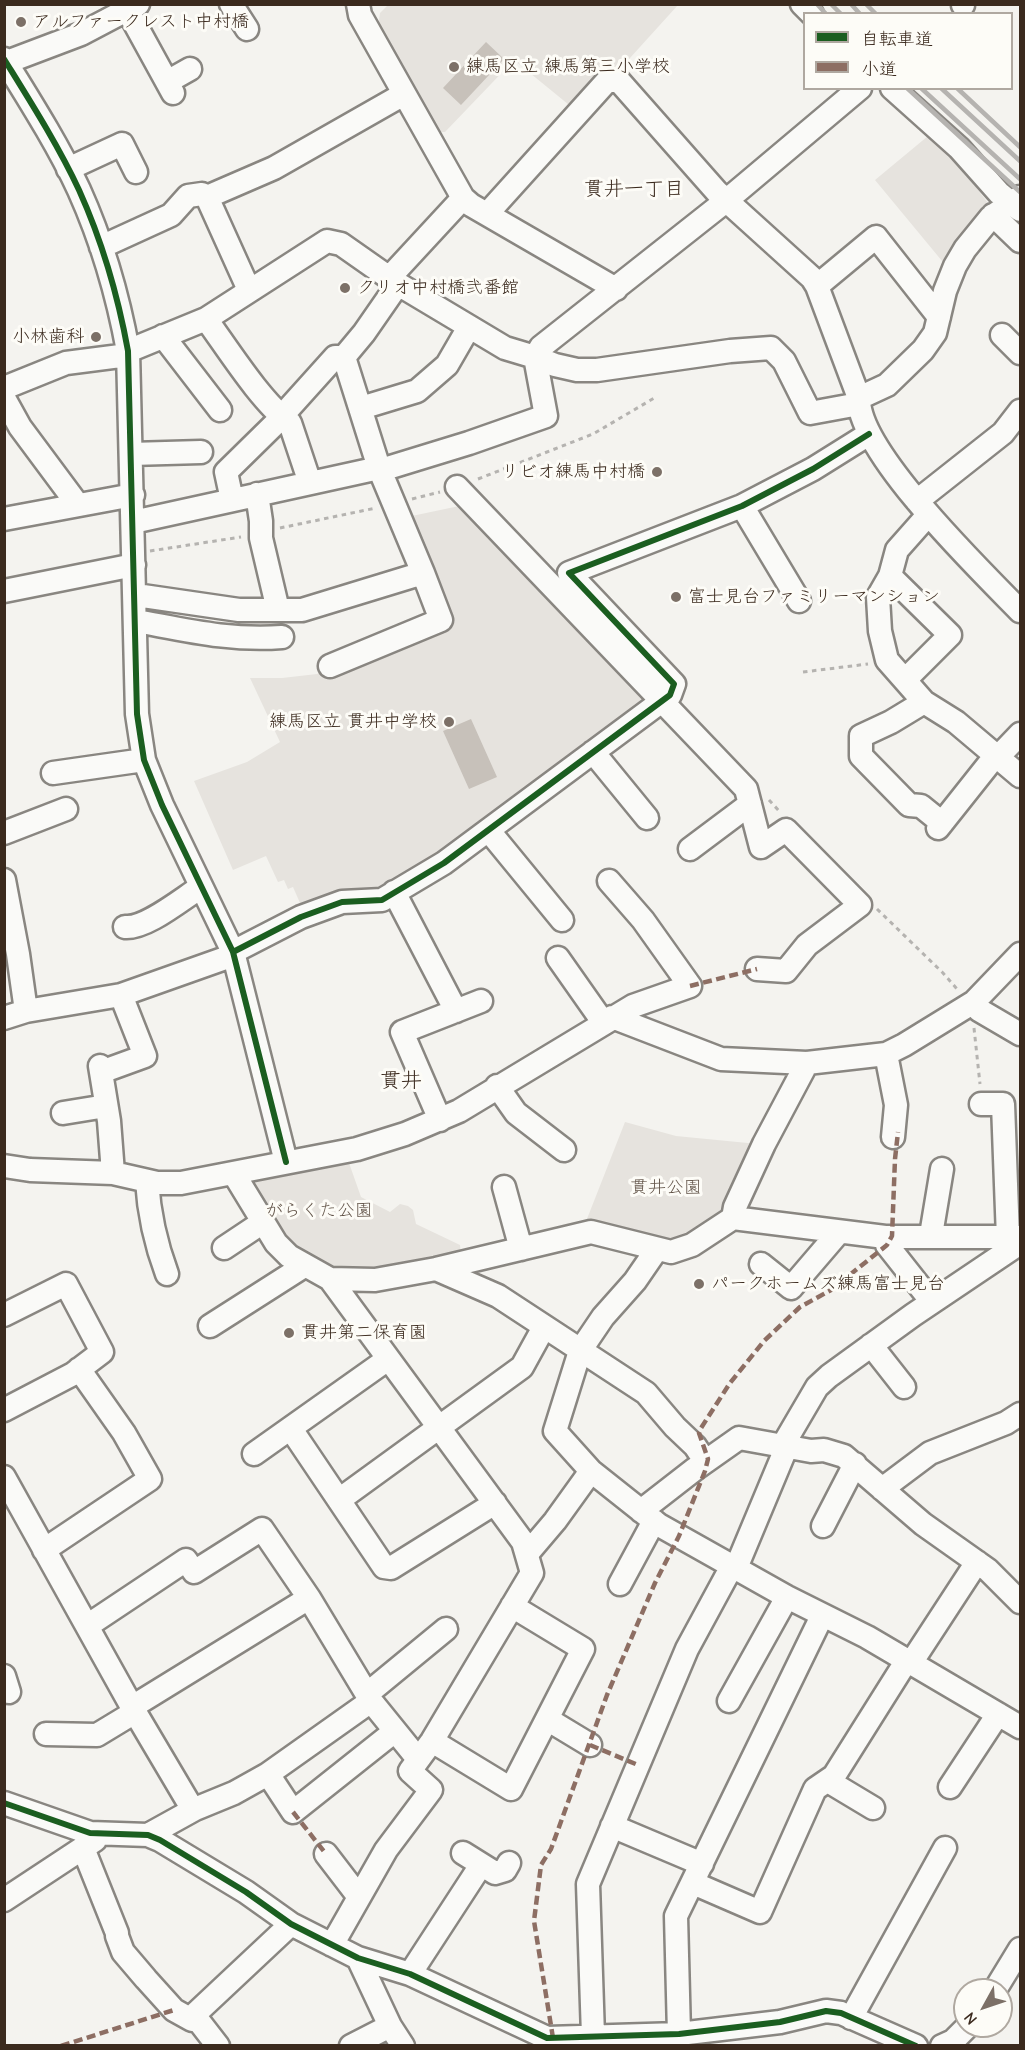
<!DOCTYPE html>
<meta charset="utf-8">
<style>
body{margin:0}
#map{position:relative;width:1025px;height:2050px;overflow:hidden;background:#f4f3ef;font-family:"Comic Neue","Klee One",sans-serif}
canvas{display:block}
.frame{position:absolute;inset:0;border:6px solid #3b2a1e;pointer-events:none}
.legend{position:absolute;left:803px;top:12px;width:210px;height:78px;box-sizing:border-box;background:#fdfcf7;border:2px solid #afa8a0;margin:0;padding:8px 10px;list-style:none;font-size:18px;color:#3b2a1e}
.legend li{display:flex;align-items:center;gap:12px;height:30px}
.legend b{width:30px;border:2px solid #afa8a0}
.north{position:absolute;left:953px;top:1978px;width:60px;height:60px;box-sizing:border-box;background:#fdfcf7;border:2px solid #afa8a0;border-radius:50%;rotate:230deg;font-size:16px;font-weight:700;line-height:24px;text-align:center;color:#3b2a1e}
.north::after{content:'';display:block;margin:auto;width:21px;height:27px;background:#7c7067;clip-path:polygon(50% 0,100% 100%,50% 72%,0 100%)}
</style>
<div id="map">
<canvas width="1025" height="2050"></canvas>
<div class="frame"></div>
<ul class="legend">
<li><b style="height:8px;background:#1b5e20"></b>自転車道</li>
<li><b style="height:8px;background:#8d6e63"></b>小道</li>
</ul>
<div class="north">N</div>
</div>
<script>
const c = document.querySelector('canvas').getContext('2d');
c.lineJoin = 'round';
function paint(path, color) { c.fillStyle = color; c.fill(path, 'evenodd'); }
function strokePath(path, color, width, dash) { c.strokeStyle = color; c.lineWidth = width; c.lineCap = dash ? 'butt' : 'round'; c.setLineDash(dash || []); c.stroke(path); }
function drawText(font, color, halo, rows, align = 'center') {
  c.font = font + ' "Comic Neue","Klee One",sans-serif'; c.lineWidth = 6; c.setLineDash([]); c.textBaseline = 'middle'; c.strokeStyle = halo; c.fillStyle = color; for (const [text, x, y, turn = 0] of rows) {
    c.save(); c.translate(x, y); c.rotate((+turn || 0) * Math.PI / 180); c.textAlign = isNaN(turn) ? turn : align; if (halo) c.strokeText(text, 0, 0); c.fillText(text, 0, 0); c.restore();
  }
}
const built = new Path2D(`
 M388 5H678L620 69 611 66 574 109 514 60 445 132H437L378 27 380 13Z
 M928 136 951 154 991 207 947 267 875 180Z
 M464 505 651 697 450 852 379 893 307 907 300 903 293 887 288 889 284 880 278 882 266 856 233 870 194 781 247 762 280 742 250 678H282L317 674 448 624 407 517Z
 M625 1122 676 1136 758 1144 721 1219 669 1245 585 1224Z
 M349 1163 361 1197 390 1212 400 1204 408 1206 413 1210 416 1224 460 1245 461 1254 384 1271H333L307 1258 280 1237 250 1186 254 1179 302 1169Z`);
const water = new Path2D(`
 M486 42 504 59 461 105 443 88Z
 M471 719 497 777 469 789 443 731Z`);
const path = new Path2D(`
 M478 479 593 434 656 397
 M412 499 440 492
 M280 528 376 508
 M150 551 241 537
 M803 672 868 664
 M769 800 781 813
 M877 909 943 973 957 989
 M974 1028 980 1084`);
const minor = new Path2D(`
 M231 4 247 29
 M358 4 360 15 463 198 471 205 616 289
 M802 4 812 14
 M963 4V5
 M128 11 173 93
 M4 59C30 101 58 145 79 190 102 241 118 296 128 351L137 714 144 760 162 805 233 952 286 1162
 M7 62 81 34 138 4
 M167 82 190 69
 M892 88 959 148 999 193 1020 210
 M68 169 122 144 136 172
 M487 214 607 81H619L717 192 812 278 817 286 859 398C857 451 982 572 1020 611
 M993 215 1020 241
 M101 247 171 215 188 196 202 194 207 197
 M389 278 463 198
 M817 286 876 237 939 317
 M249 290 207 197 274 168 404 94
 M206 319C228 349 261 402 290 423L310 483
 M1002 335 1020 353
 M163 336 220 410
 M128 351 206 319 327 241 341 244 398 284 505 348 535 357 555 365 577 370H597L730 351 771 348 784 361 810 413 859 404
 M4 388 66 363 128 355
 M4 398 20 427 78 505
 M859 398 887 385 923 350 935 333 945 291 955 266 965 249 991 217 1020 197
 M361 408 417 391 447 365 469 327
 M131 454 201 452
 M381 470 469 443 546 416 535 357 541 347 727 200 860 88
 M457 487 746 789 761 847 786 830 860 905 807 945 786 971 757 969
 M257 494 261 521V538L278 610
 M232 500 226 472 282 417 290 407 335 357H344
 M917 501 1003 433 1020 411
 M742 506 799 601
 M928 515 897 550 890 576 878 597 880 631 887 660 924 702 956 722 1020 776
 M4 519 133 495
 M133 522 379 468
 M890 576 950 635 905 680
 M4 591 134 565
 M136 595 239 610H302L423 573 379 468 344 357 364 333 398 284
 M136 621C186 630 230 641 282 637
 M330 666 441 620 423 573
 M924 702 891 722 861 736V756L909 805 921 806 942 823
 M593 752 647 818
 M998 757 1020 734
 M53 773 144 760
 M938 828 996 755
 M489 831 562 920
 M4 833 66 809
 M690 849 750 804
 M4 880 18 954 26 1011
 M394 892 456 1011
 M125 927C146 929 183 898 201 887
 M233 952 301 917 342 902 382 900 444 863 670 695 674 684 569 573 742 506 813 469 869 434
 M558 958 603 1022
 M974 1002 979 1010 1020 1034
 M612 1017 721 1059 807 1063 886 1054 904 1045 974 1002 1020 954
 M4 1018 26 1011 121 995 234 955
 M886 1054 896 1105 893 1137
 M100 1066 109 1121 113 1173
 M101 1072 145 1056 121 995
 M497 1086 516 1113 564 1150
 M981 1104H1003L1008 1238
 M63 1113 106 1106
 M440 1120 402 1032 481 1001
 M4 1166 30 1170 113 1173 157 1183H181L357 1149 405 1134 459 1111 633 1006 690 986 643 920 609 881
 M234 1174 276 1243 289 1256 330 1279 375 1280 436 1269 591 1232 671 1252 692 1245 733 1218 735 1207 764 1144 807 1063
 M147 1181C149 1215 155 1242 167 1274
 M504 1187 521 1249
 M733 1218 885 1237H1020
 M931 1235 942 1169
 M885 1237 887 1245 932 1302
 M224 1248 263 1222
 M657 1249 635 1281 603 1317 580 1351 555 1431 591 1471 659 1525 787 1597 867 1637 1020 1727
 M761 1264 791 1288 839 1232
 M436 1269 498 1296 646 1393 675 1427 695 1446 705 1461
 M330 1279 523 1542 532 1573 432 1741 410 1771 431 1790 386 1850 332 1945
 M4 1315 66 1284 102 1352 73 1374 4 1410
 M210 1326 304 1266
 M871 1345 904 1387
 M291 1429 384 1567 391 1568 495 1503
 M783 1445 817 1387 829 1376 913 1315 1020 1243
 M254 1454 388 1359
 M4 1477 132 1707 193 1810
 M882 1489 930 1453 1006 1423 1020 1414
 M339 1500 522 1367 544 1327
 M641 1511 695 1469 739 1438 811 1451 824 1450 844 1456 923 1524 988 1570 1020 1602
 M823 1526 855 1464
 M44 1550 150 1479 124 1433 79 1369
 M527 1554 555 1521 591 1471
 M736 1568 787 1446
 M620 1584 654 1521
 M87 1626 186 1560 194 1572 262 1529 309 1598 371 1701 418 1759
 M911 1663 977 1562
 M4 1676 9 1692
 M367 1694 446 1629
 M729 1701 787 1597
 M132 1707 309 1598
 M547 1719 590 1745
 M46 1734 97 1735 135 1712
 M432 1741 511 1789 583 1649 512 1606
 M268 1774 293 1812 395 1731
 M828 1781 873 1808
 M950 1787 998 1714
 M4 1803 90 1833 148 1835 160 1840 246 1892 291 1924 358 1958 410 1974 547 2038 679 2034 780 2022 826 2011 841 2013 916 2046
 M612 1826 702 1864
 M148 1835 195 1809 234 1793 268 1774 371 1701
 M83 1848 117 1933V1936L123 1952 146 1979 174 2010 192 2020 196 2018
 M463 1853 495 1873 505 1870 509 1863
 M326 1854 359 1897
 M693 1883 760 1912 815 1789 834 1776 907 1660
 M4 1900 95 1840
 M358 1958 390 2026 403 2046
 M410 1974 481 1865
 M995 1990 1020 1949
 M851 2018 945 1848
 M679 2034 676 1916 822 1616
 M593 2036 588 1884 687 1649 732 1566
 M218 2046 194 2015 291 1924
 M351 2046 390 2026
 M942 2046 953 2041 968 2026`);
const rail = new Path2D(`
 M817 4 826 14
 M831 4 841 14
 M851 4 860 14
 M866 4 876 14
 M907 88 1020 192
 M921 88 1020 179
 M941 88 1020 161
 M957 88 1020 147`);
const quiet = new Path2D(`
 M690 986 757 969
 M590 1745 638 1765
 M293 1812 326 1854
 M553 2038 534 1921 541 1865 551 1849 607 1695 655 1583 679 1536 705 1471 708 1459 699 1433 701 1428 730 1383 764 1341 800 1307 831 1290 887 1245 892 1236 895 1159 898 1132
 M61 2046 174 2010`);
const cycleway = new Path2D(`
 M4 59C30 101 58 145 79 190 102 241 118 296 128 351L137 714 144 760 162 805 233 952 286 1162
 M233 952 301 917 342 902 382 900 444 863 670 695 674 684 569 573 742 506 813 469 869 434
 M4 1803 90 1833 148 1835 160 1840 246 1892 291 1924 358 1958 410 1974 547 2038 679 2034 780 2022 826 2011 841 2013 916 2046`);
const markers = [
 [21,22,6,"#7c7067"],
 [454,67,6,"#7c7067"],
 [345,288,6,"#7c7067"],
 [96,337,6,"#7c7067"],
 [657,472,6,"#7c7067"],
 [676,597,6,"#7c7067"],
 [449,722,6,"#7c7067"],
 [699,1284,6,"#7c7067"],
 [289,1333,6,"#7c7067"]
];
const poiNames = [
 ["アルファークレスト中村橋",33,22],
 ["練馬区立 練馬第三小学校",466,67],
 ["クリオ中村橋弐番館",357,288],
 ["小林歯科",84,337,"right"],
 ["リビオ練馬中村橋",645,472,"right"],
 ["富士見台ファミリーマンション",688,597],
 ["練馬区立 貫井中学校",437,722,"right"],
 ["パークホームズ練馬富士見台",711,1284],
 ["貫井第二保育園",301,1333]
];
const parkNames = [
 ["貫井公園",666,1188],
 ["がらくた公園",319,1211]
];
const neighbourhoodNames = [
 ["貫井一丁目",634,189]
];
const quarterNames = [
 ["貫井",401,1081]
];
paint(built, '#e6e3de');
paint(water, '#c7c1ba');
strokePath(minor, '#898681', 27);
strokePath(path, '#b5b3b0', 3, [4.5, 4.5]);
strokePath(minor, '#fafaf8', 22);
strokePath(rail, '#b5b3b0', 4.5);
strokePath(quiet, '#8d6e63', 4.5, [9, 4.5]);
strokePath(cycleway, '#1b5e20', 6);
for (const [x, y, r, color] of markers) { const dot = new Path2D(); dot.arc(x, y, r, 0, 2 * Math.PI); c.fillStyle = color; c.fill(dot); strokePath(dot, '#fdfcf7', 2); }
drawText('18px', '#3b2a1e', '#fdfcf7', poiNames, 'left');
drawText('18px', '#63554a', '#fdfcf7', parkNames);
drawText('20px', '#3b2a1e', '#fdfcf7', neighbourhoodNames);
drawText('21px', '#3b2a1e', '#fdfcf7', quarterNames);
</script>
